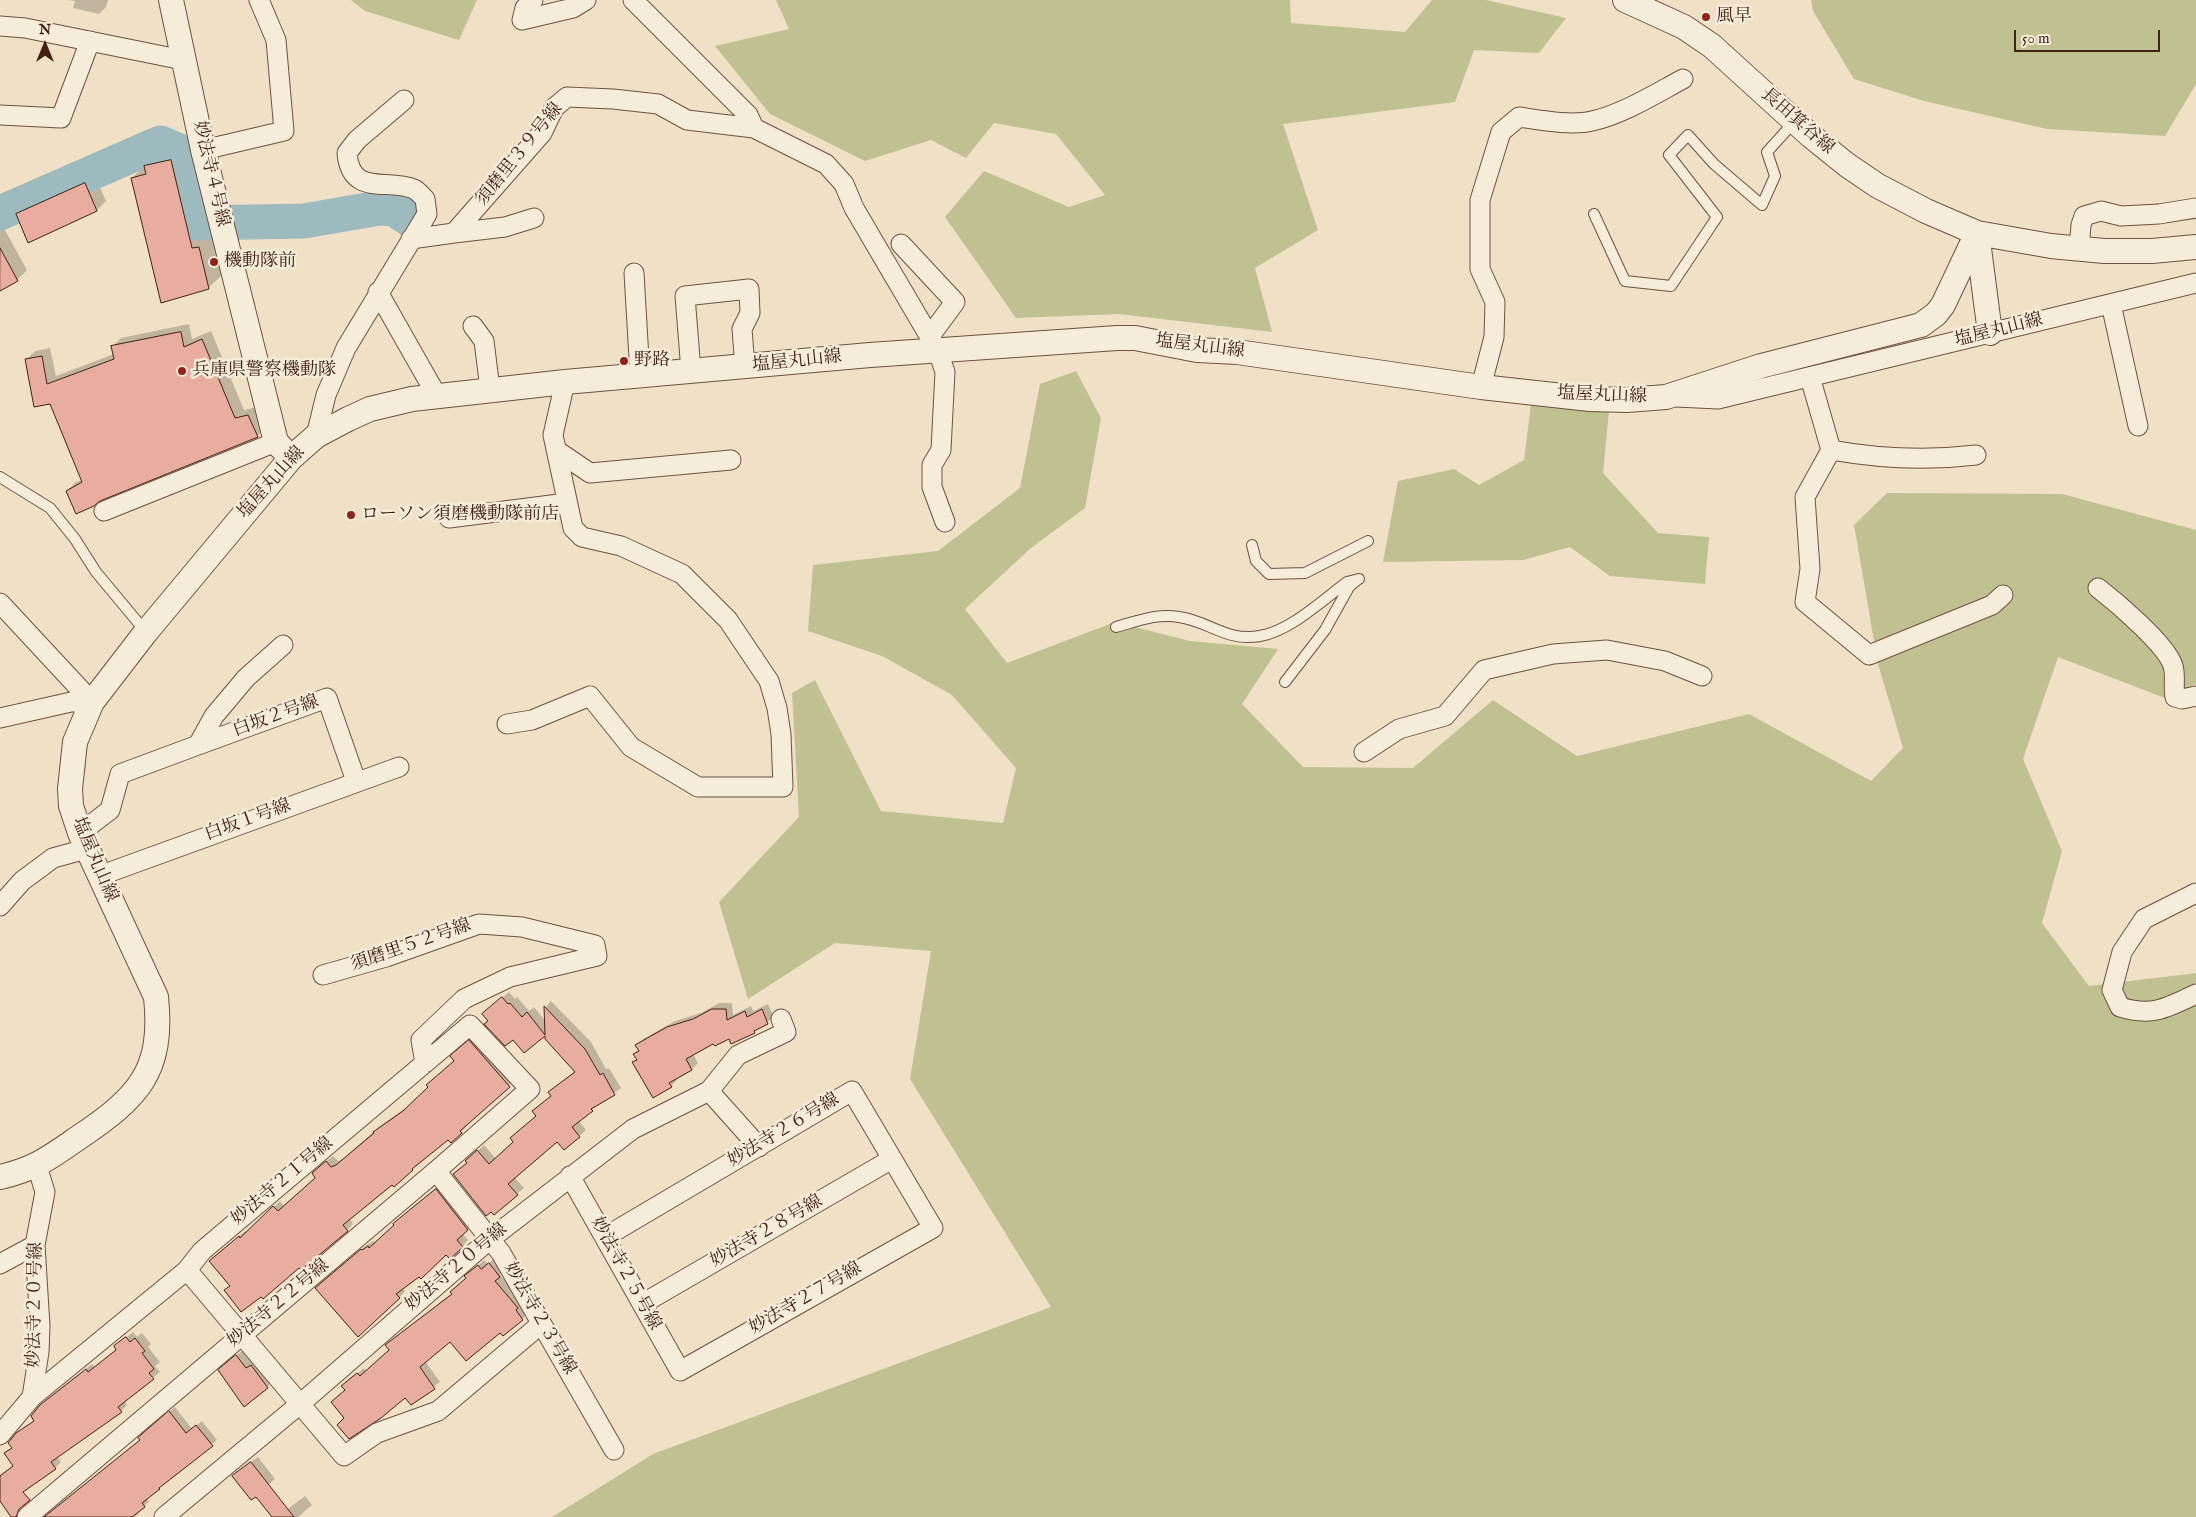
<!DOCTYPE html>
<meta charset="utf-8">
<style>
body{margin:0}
#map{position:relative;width:2196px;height:1517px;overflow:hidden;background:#f0e1c6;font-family:"IM FELL English",serif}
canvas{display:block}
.north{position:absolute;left:20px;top:20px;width:50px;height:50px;-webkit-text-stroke:4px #f5ecda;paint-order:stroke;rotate:0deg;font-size:14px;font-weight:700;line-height:20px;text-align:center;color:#422114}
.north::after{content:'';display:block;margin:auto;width:18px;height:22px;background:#422114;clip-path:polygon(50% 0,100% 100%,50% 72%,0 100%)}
.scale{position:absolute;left:2014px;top:30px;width:146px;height:22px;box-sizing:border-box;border:2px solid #422114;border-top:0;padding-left:6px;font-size:15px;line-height:18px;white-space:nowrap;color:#422114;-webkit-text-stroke:4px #f5ecda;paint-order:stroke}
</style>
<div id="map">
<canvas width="2196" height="1517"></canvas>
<div class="north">N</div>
<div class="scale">50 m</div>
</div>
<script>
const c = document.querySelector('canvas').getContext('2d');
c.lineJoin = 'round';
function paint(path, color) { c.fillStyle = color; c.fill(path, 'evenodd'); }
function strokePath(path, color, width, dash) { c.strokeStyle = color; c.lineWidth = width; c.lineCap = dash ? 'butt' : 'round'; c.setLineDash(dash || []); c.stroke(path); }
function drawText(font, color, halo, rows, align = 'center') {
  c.font = font + ' "IM FELL English","Noto Serif JP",serif'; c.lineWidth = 5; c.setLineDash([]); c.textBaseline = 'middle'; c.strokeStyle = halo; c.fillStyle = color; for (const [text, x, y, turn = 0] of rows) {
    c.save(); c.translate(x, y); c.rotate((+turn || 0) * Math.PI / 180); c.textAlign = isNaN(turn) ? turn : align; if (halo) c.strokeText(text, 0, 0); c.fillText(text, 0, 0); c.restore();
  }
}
const green = new Path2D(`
 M351 0H477L459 40 365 11Z
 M776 0H1290L1291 23 1405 32 1432 0H1486L1566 18 1539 53 1474 50 1455 102 1283 124 1318 230 1255 268 1272 332 1119 314 1016 318 945 217 984 171 1069 207 1105 195 1056 134 994 123 966 158 931 140 865 161 770 114 715 46 789 29Z
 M1811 0H2196V84L2165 136 2047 129 1924 101 1854 79 1813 11Z
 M1076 371 1101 418 1085 508 1031 548 965 609 1007 663 1115 622 1190 641 1278 649 1242 704 1303 767 1413 768 1493 700 1577 756 1749 714 1871 781 1903 748 1878 664 1854 525 1887 493 2062 494 2196 530V684L2165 698 2058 657 2023 759 2062 851 2042 923 2089 986 2196 973V1517H552L653 1454 1051 1307 910 1079 931 951 835 943 748 999 719 902 799 817 792 693 815 680 881 811 1003 823 1016 768 952 695 882 656 808 631 813 565 938 551 1020 488 1040 384Z
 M1531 404 1609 411 1603 473 1658 533 1709 537 1705 584 1610 576 1570 547 1523 560 1383 562 1398 481 1454 469 1479 485 1524 460Z`);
const shadow = new Path2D(`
 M68 0H108L106 7 99 14 73 8 75 1Z
 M184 147 205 236 212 234 222 275 208 288 132 178 158 153Z
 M94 174 106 201 97 210 17 215 27 205Z
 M0 221 27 270 17 280 0 290Z
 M189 324 192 339 211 331 244 410 257 407 266 427 257 436 67 491 76 482 82 480 50 402 26 360 35 351 50 348 56 376 114 354 112 347 121 338Z
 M509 992 515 999 517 997 529 1011 534 1007 546 1022V1007L551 1001 591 1042 606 1069 609 1068 621 1088 578 1120 586 1130 579 1136 564 1148 558 1140 514 1177 524 1188 494 1213 461 1168 484 1145 496 1159 515 1142 537 1115 552 1096 549 1092 575 1071 546 1033 524 1051 513 1038 489 1021 483 1014Z
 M719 1003H732L733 1015 751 1006 753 1011 768 1004 774 1017 754 1032 714 1042 693 1054 698 1063 692 1069 676 1078 677 1080 671 1086 634 1062 637 1058 635 1054 639 1049 637 1045 643 1039 675 1021 701 1013Z
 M476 1035 515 1080 466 1124 467 1126 451 1142 448 1138 394 1185 392 1183 349 1218 353 1224 347 1230 231 1285 217 1255 245 1231 247 1233 280 1201 284 1206 316 1177 319 1167 333 1156 338 1161 343 1159 380 1126 410 1105 455 1060 458 1051Z
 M442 1183 474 1223 462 1233 468 1240 462 1247 446 1254 402 1288 405 1291 399 1298 323 1282 368 1244 374 1241 376 1243 401 1218Z
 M495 1258 505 1270 500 1275 523 1301 528 1313 522 1319 501 1331 451 1341 425 1361 440 1382 411 1404 406 1396 346 1417V1390L349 1380 364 1368 367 1371 391 1350 393 1339 453 1293 472 1271 484 1260 488 1264Z
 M133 1332 137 1337 142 1333 151 1344 148 1347 160 1362 155 1366 160 1372 124 1401 127 1405 121 1411 57 1456 61 1462 55 1468 4 1504 0 1499V1475L14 1465 6 1454 13 1447 17 1434 35 1420 48 1399 92 1364 95 1367 117 1349 115 1347Z
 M243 1350 253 1363 258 1360 274 1381 244 1405 226 1364Z
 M175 1407 192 1429 202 1421 217 1440 146 1498 149 1501 137 1515 135 1517H46L141 1440 144 1433Z
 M258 1457 275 1479 251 1499 240 1470Z
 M305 1496 312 1505 298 1517H277Z`);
const river = new Path2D(`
 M0 213 160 143 179 151 184 159 197 223 304 221 379 208 394 209 412 221`);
const building = new Path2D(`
 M171 160 192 248 199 247 209 289 161 303 131 178 146 174 144 166Z
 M85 183 97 211 28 243 16 214Z
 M0 248 18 281 0 291Z
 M181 332 184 347 202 339 235 418 248 415 258 437 100 501 94 506 76 514 66 491 82 482 50 404 34 407 25 359 42 356 47 384 114 359 111 346Z
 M502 997 508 1004 510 1003 522 1017 527 1012 545 1035 544 1006 585 1049 600 1075 603 1073 615 1095 591 1109 593 1111 572 1127 580 1137 564 1150 557 1142 508 1184 518 1195 494 1215 491 1212 486 1216 453 1174 467 1163 465 1161 477 1150 489 1164 513 1142 510 1138 536 1116 532 1111 551 1096 548 1092 575 1072 545 1039V1036L524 1053 513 1040 505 1046 484 1024 488 1021 482 1014Z
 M712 1009H726L727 1020 745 1011 747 1017 762 1009 768 1024 754 1031 755 1033 731 1044 729 1039 715 1046 713 1044 686 1059 692 1070 669 1083 672 1087 653 1098 632 1062 637 1060 633 1054 639 1051 635 1045 667 1027 693 1019Z
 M469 1040 510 1087 460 1131 462 1133 451 1143 448 1140 412 1169 413 1170 394 1187 392 1185 343 1225 348 1231 301 1270 299 1268 263 1299 261 1297 241 1312 224 1290 230 1286 209 1261 239 1236 240 1238 273 1206 278 1211 315 1178 312 1173 326 1161 331 1167 336 1165 374 1133 373 1132 403 1111 428 1087 426 1085 454 1061 450 1056Z
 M436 1189 468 1230 457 1240 463 1247 450 1259 446 1255 421 1279 419 1277 396 1294 400 1298 358 1337 315 1288 361 1249 362 1250 368 1246 369 1248 394 1225 393 1224Z
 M489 1263 500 1277 495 1281 518 1308 516 1310 523 1320 503 1336 500 1333 466 1361 450 1342 420 1367 435 1389 411 1405 405 1398 381 1418 349 1439 337 1425 344 1418 331 1402 345 1390 341 1386 357 1373 360 1376 389 1350 385 1345 452 1294 450 1292 466 1278 464 1276 478 1265 481 1269Z
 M126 1337 130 1342 135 1338 145 1351 142 1353 154 1369 149 1373 154 1379 118 1407 122 1412 51 1462 56 1469 23 1492 30 1500 19 1509 16 1517H11L0 1501V1476L13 1466 4 1453 12 1448 8 1443 16 1433 34 1421 31 1416 40 1405 86 1369 88 1372 116 1350 114 1346Z
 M236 1355 246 1368 251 1365 268 1388 244 1407 218 1370Z
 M169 1411 186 1433 196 1425 213 1446 159 1488 160 1489 142 1503 145 1507 132 1517H44L140 1440 138 1438Z
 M251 1462 294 1517H272L256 1497 251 1500 232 1476Z`);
const service = new Path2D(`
 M1594 214 1625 281 1671 286 1717 217 1669 155 1688 135 1714 164 1762 205 1775 176 1767 152 1795 121
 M0 477 50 508 75 539 96 572 146 632
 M1252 545 1256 561 1269 574 1305 573 1368 541
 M1116 627C1138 621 1157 613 1179 617 1209 621 1226 642 1260 636 1290 631 1323 600 1347 582L1359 579
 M1285 682 1325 630 1349 587 1356 581`);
const minor = new Path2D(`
 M533 0 525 8 522 20 573 8 586 0
 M633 0 748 115 754 128 826 164 844 184 854 208 938 351 945 372 941 450 932 465V487L945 522
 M0 26 25 28 183 60
 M0 115 61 118 90 41
 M203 150 284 131 276 40 259 0
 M454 233 505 227 534 218
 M411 239 454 233 542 133 554 108 567 97 613 99 658 104 687 120 754 128
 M901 244 955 302 930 336
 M2079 250 2081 225 2084 216 2101 211 2121 216 2159 214 2196 208
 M634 273 640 376
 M378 292 437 396
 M2111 304 2138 426
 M473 326 484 341 490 389
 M691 371 685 296 749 289 750 313 742 329 745 367
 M1810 377 1831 450 1805 497 1810 569 1805 602 1869 655 1992 605 2003 595
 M1481 387 1494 337 1495 302 1480 269V200L1501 132 1519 117C1540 120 1571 126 1592 121 1623 114 1655 94 1683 79
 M1676 397 1718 399 2196 283
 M316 436 326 395 346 348 427 214 425 199C422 196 418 191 414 189 386 178 351 197 347 153L357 140 404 100
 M556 450 590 473 731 460
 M1831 450C1881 459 1926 461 1976 455
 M104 511 276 442
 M449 518 567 503
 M2098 588C2116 602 2167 645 2173 666 2176 675 2173 688 2175 697L2182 699 2196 696
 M0 603 92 702
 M0 718 71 702H92
 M507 724 532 720 590 696 631 747 698 787H783L781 734 777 708 769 681 728 620 682 574 621 546 582 537 573 528 553 435 565 382
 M198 745 327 698 356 781
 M1364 752 1399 729 1445 716 1484 670 1553 654 1607 650 1665 661 1702 676
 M80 833 110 810 120 774 198 745 214 716 246 678 283 645
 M99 876 399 767
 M2196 893 2144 919 2122 952 2112 990 2120 1007C2152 1017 2167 1008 2196 994
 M0 906 22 881 53 858 86 849
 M323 975 386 957 479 924 522 927 595 945 597 956 510 977 464 999 421 1040 425 1063
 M709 1091 738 1055 786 1032 781 1019
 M436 1171 501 1253 614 1450
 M570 1176 680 1371 933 1228 852 1091 605 1237
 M0 1264 35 1245
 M187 1270 344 1456 377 1433 438 1411 541 1324
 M642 1304 892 1159
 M0 1435 32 1397 39 1352 40 1326 35 1245 45 1192 37 1166
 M27 1517 436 1171 530 1089 470 1025 202 1251 187 1270 32 1397
 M164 1517 300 1404 489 1240 633 1129 709 1091 759 1147`);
const tertiary = new Path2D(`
 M171 0 203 150 276 442 291 458
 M1625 0 1684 27 1712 46 1811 136 1847 165 1878 186 1926 211 1977 233 2051 246 2104 251H2152L2196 247
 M1977 233 1990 333
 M0 1177C35 1169 49 1158 78 1138 137 1098 164 1073 156 997L80 833 71 806 70 789 75 742 92 702 146 632 291 458 316 436 348 419 370 409 412 399 565 382 870 355 1117 338H1135L1197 350 1237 352 1481 387 1590 399 1627 400 1666 397 1761 366 1921 325 1936 314 1943 305 1977 233`);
const markers = [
 [1706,17,5,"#8f2418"],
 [214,262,5,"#8f2418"],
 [624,361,5,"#8f2418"],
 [182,371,5,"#8f2418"],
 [351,515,5,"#8f2418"]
];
const poiNames = [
 ["風早",1716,17],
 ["機動隊前",224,262],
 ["野路",634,361],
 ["兵庫県警察機動隊",192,371],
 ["ローソン須磨機動隊前店",361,515]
];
const streetNames = [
 ["長田箕谷線",1797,122,41],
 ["須磨里３９号線",520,155,-51],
 ["妙法寺４号線",210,174,77],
 ["塩屋丸山線",1999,331,-14],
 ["塩屋丸山線",1200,347,7],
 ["塩屋丸山線",797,362,-6],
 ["塩屋丸山線",1602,396,2],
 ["塩屋丸山線",272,483,-48],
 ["白坂２号線",276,717,-20],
 ["白坂１号線",248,821,-20],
 ["塩屋丸山線",94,860,67],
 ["須磨里５２号線",411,946,-19],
 ["妙法寺２６号線",784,1131,-31],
 ["妙法寺２１号線",283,1182,-40],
 ["妙法寺２８号線",767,1232,-30],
 ["妙法寺２０号線",457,1268,-40],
 ["妙法寺２５号線",625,1274,61],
 ["妙法寺２７号線",806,1299,-30],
 ["妙法寺２２号線",279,1304,-40],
 ["妙法寺２０号線",36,1305,-89],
 ["妙法寺２３号線",539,1319,60]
];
paint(green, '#bfc191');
paint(shadow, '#0003');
strokePath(river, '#9dbbbe', 35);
paint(building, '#e8ad9f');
strokePath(building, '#422114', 1);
strokePath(service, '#6e5140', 12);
strokePath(minor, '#6e5140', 21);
strokePath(tertiary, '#6e5140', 26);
strokePath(service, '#f5ecda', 10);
strokePath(minor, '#f5ecda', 19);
strokePath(tertiary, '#f5ecda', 24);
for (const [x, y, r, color] of markers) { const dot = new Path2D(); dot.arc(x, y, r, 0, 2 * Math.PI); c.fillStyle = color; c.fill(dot); strokePath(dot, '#f5ecda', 2); }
drawText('18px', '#422114', '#f5ecda', poiNames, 'left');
drawText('18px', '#422114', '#f5ecda', streetNames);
</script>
